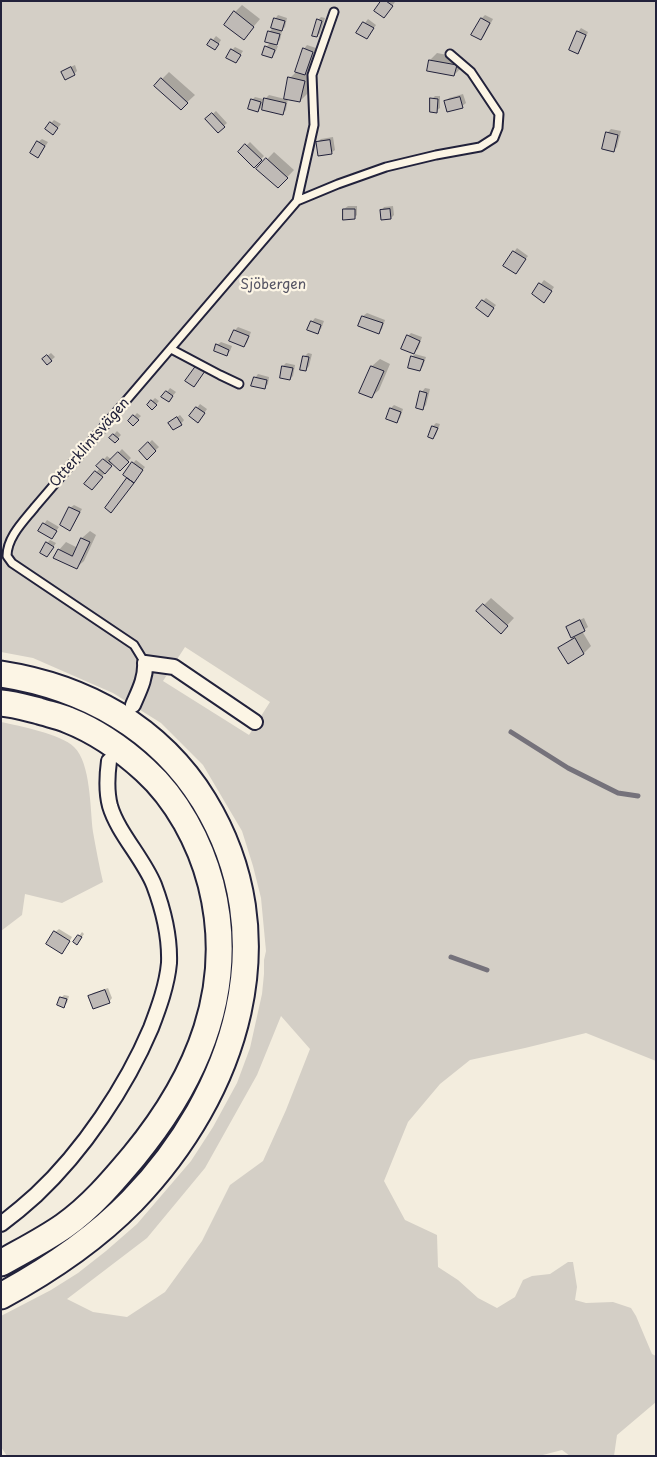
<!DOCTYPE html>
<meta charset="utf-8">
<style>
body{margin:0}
#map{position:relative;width:657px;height:1457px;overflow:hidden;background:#f3edde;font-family:"Playpen Sans",sans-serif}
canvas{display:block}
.frame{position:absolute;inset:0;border:2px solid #22223b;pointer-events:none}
</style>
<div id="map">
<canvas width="657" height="1457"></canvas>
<div class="frame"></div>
</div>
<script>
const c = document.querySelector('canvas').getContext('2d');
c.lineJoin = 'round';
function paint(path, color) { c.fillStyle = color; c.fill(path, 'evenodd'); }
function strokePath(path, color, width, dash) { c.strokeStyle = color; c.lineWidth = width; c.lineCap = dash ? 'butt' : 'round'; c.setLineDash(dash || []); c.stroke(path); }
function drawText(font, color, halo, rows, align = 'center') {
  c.font = font + ' "Playpen Sans",sans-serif'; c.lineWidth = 4.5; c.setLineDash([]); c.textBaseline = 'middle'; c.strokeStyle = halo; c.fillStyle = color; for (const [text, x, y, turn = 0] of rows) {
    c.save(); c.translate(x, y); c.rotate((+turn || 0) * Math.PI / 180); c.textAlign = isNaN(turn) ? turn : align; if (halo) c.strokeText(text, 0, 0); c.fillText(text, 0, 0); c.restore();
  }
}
const green = new Path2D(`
 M1 1H656V1061L586 1033 525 1048 470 1060 440 1084 408 1122 384 1181 405 1220 437 1235 438 1267 458 1280 478 1298 497 1308 515 1297 523 1280 532 1276 550 1274 568 1262H573L577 1287 575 1300 586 1303 613 1302 631 1308 636 1316 652 1354 656 1356V1402L617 1435 614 1456H570L562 1450 539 1456H7L1 1447V1316L51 1290 78 1273 106 1251 137 1224 191 1161 213 1127 237 1083 250 1048 262 994 264 974V960L266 951 261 898 253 866 242 831 203 765 161 723 113 693 33 658 1 652ZM185 647 270 702 249 735 163 681ZM281 1016 310 1049 286 1110 263 1161 230 1185 202 1241 165 1292 127 1317 93 1312 67 1299 147 1238 205 1168 257 1075Z
 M1 722C20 726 61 734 74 747 91 763 90 809 93 832 96 849 99 865 103 882L62 903 25 894 22 915 1 931Z`);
const shadow = new Path2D(`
 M383 1 395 2 387 13Z
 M242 5 260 19 244 38 235 12Z
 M278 15 287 18 285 27 281 31H282L280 40 274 45 278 46 275 53 272 57 266 47 271 42 269 32 273 28 275 19Z
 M485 15 493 19 484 36 481 39 473 35 482 18Z
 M321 17 325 18 320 33 317 36 318 20Z
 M368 19 376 25 367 38 358 32Z
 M581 28 588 32 581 49 578 52V32Z
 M216 36 221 40 218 45H209Z
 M307 45 316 48 308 71 306 72 311 74 307 94 300 101 288 98 286 110 283 113 265 99 269 95 285 99 290 78 297 71 304 49Z
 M235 47 243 51 236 62 232 50Z
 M437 53 463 58 461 68 454 75 430 60Z
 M75 65 77 71 74 74 63 72 66 69Z
 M169 72 195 95 181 108 162 79Z
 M463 94 466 103 462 106 446 101 449 98Z
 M435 96H440V108L436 111 432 99Z
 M255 97 263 99 261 108 257 111 252 100Z
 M216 111 227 123 218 131 207 119Z
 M54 120 61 124 53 134 51 123Z
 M611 129 621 131 617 147 613 151 608 132Z
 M333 137 335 150 331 153 317 142 321 139Z
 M42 139 48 142 41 153 38 142Z
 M250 142 264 156 254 166 240 152Z
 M274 152 294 170 278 187 258 169Z
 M348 206H357V215L354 218 344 209Z
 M393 206 394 215 391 218 381 211 384 207Z
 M517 248 528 256 516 272 514 252Z
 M544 280 554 287 547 298 533 294Z
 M486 298 496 305 488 315 483 301Z
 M367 313 385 320 382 329 379 332 360 326 363 316Z
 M315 318 324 321 321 329 318 332 312 322Z
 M238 327 251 332 247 343 243 346 231 341 235 330Z
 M411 333 422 337 418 349 414 352 408 336Z
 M221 342 232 346 230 351 226 355 217 345Z
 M51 353 55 357 47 364V356Z
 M308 353 312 354 309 366 306 370 302 369 305 356Z
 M415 354 426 357 423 366 420 370 412 357Z
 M380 359 390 364 379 390 371 397 361 393 372 366Z
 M286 363 295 365 293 376 290 379 283 366Z
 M258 374 269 377 268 384 264 388 255 378Z
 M170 388 176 392 169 400 167 392Z
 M425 388 430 389 426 405 423 408 422 392Z
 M155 398 159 401 152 409 148 405Z
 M200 404 207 409 201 418 191 416Z
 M394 405 403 409 400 418 396 422 391 408Z
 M137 413 141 416 133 424 130 421Z
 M180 415 184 420 181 424 173 420Z
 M436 423 440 424 436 435 433 438 429 436 433 426Z
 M117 431 121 435 115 441 111 438Z
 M152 440 159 447 147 458 141 451Z
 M122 449 131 458 120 469 113 463 95 485 86 484 100 468 98 466 107 456 112 460Z
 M136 460 145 467 118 504 111 512 106 508 129 477 133 463Z
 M74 505 82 509 73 526 70 529V508Z
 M47 520 59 527 52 537 40 530Z
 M90 531 96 535 84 561 76 568 59 550 66 542 78 548 82 538Z
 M50 540 56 543 50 552 47 543Z
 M491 598 514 618 501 632 478 611Z
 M584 618 588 627 582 631 591 646 584 653 569 662 560 648 573 638 568 627 571 624Z
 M59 929 72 937 65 949 55 932Z
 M82 932 84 934 80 940 75 942Z
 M108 988 112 998 109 1002 89 997 93 993Z
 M64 995 69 996 67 1003 63 1006 61 998Z`);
const stream = new Path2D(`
 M511 732 568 768 618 793 638 796
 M451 957 487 970`);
const building = new Path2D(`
 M381 1H386L393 6 384 18 374 11Z
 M234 11 254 27 244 40 224 25Z
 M274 18 285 21 282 31 271 28Z
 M481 18 490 23 481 40 471 35Z
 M317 19 322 21 317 37 312 36Z
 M363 22 374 28 367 39 356 33Z
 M268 31 280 34 277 45 265 42Z
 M577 31 586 35 578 54 569 50Z
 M211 39 219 44 215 50 207 45Z
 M265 46 275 50 272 58 262 55Z
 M303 48 313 52 305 75 295 72Z
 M231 49 241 55 236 63 226 58Z
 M429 60 457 65 454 76 427 71Z
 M71 67 75 75 65 80 61 72Z
 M288 77 305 81 300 102 284 99Z
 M161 78 188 103 181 110 154 86Z
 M460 97 463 108 447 112 444 101Z
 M264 98 286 103 283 115 262 110Z
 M430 98 438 99 437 113 430 112Z
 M251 99 261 102 258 112 248 109Z
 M212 113 225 127 218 133 205 119Z
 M50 122 58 128 53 135 45 129Z
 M606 132 618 135 614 152 602 149Z
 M330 140 332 154 318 156 316 142Z
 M37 141 45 146 38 158 30 153Z
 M245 144 262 160 254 168 238 152Z
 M266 158 288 178 278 188 256 169Z
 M343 209H355V219L343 220Z
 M390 209 391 219 381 220 380 210Z
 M513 251 526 259 516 274 503 266Z
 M539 283 552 291 544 303 532 294Z
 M482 300 494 308 488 317 476 308Z
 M362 316 383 323 379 334 358 326Z
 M311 321 321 325 318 334 307 330Z
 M234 330 249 336 244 347 229 341Z
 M407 335 420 341 414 354 401 349Z
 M216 344 229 350 227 356 214 351Z
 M47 355 52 361 47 365 42 359Z
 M303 356 309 357 306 371 300 370Z
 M411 356 424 360 420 371 408 368Z
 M196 366 205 371 194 387 185 381Z
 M282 366 293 368 290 380 280 378Z
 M371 366 384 371 372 398 359 393Z
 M254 377 267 380 265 389 251 386Z
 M166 391 173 396 169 402 161 397Z
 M420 391 427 393 423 410 416 408Z
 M151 400 157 405 152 410 147 405Z
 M196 407 205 413 198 423 189 416Z
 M390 408 401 412 397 423 386 419Z
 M133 415 139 420 133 426 128 421Z
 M177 417 182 425 173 430 168 423Z
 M432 426 438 428 433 439 428 437Z
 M113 434 119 439 115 443 109 438Z
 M148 442 156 451 147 460 139 451Z
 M118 452 129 462 120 471 109 461Z
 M103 459 112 466 105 474 96 466Z
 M132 462 143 470 134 483 123 475Z
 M95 471 103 477 92 490 84 484Z
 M127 478 134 483 111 513 105 508Z
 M69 507 80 512 70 531 60 525Z
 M43 523 57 531 52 539 38 531Z
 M81 538 90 542 77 569 53 558 58 549 72 556Z
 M46 542 54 547 47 557 40 553Z
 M483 604 508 626 501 634 476 611Z
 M580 620 585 631 571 638 566 627Z
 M575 638 584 654 568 664 558 648Z
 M54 931 70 941 62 954 46 944Z
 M78 935 82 937 77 945 73 942Z
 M105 990 110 1003 93 1009 88 996Z
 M60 997 67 999 64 1008 57 1005Z`);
const lane = new Path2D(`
 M297 201 314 125 312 75 334 12
 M171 349 220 375 239 384
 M145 663 134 645 12 563 7 556C7 537 24 521 35 507L297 201 338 184 386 167 436 155 480 147 494 138 498 128 499 114 471 72 450 54`);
const street = new Path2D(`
 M133 705C139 691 146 678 145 663L174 667 255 722
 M1 1224C13 1215 25 1205 36 1195 83 1151 126 1087 151 1028 159 1007 167 985 169 963 170 936 163 909 154 885 143 858 118 833 110 806 106 791 107 776 109 761`);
const highway = new Path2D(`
 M1 674C85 687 159 728 204 801 287 937 236 1093 132 1201 94 1240 49 1270 1 1296
 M1 703C14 704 27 708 39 711 48 714 59 716 68 720 96 731 122 749 145 770 177 799 200 842 211 884 237 987 199 1077 134 1156 113 1181 91 1207 64 1226 44 1240 22 1251 1 1263`);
const parkNames = [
 ["Sjöbergen",273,285]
];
const streetNames = [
 ["Otterklintsvägen",90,443,-49]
];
paint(green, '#d4cfc6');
paint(shadow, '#0003');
strokePath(stream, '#75727b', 5);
paint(building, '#bfbab6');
strokePath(building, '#22223b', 1);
strokePath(lane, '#22223b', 11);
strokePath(street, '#22223b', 18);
strokePath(highway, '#22223b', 29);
strokePath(lane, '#fcf5e5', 7);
strokePath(street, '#fcf5e5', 14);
strokePath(highway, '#fcf5e5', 25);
drawText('14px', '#575665', '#fcf5e5', parkNames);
drawText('14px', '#22223b', '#fcf5e5', streetNames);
</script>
